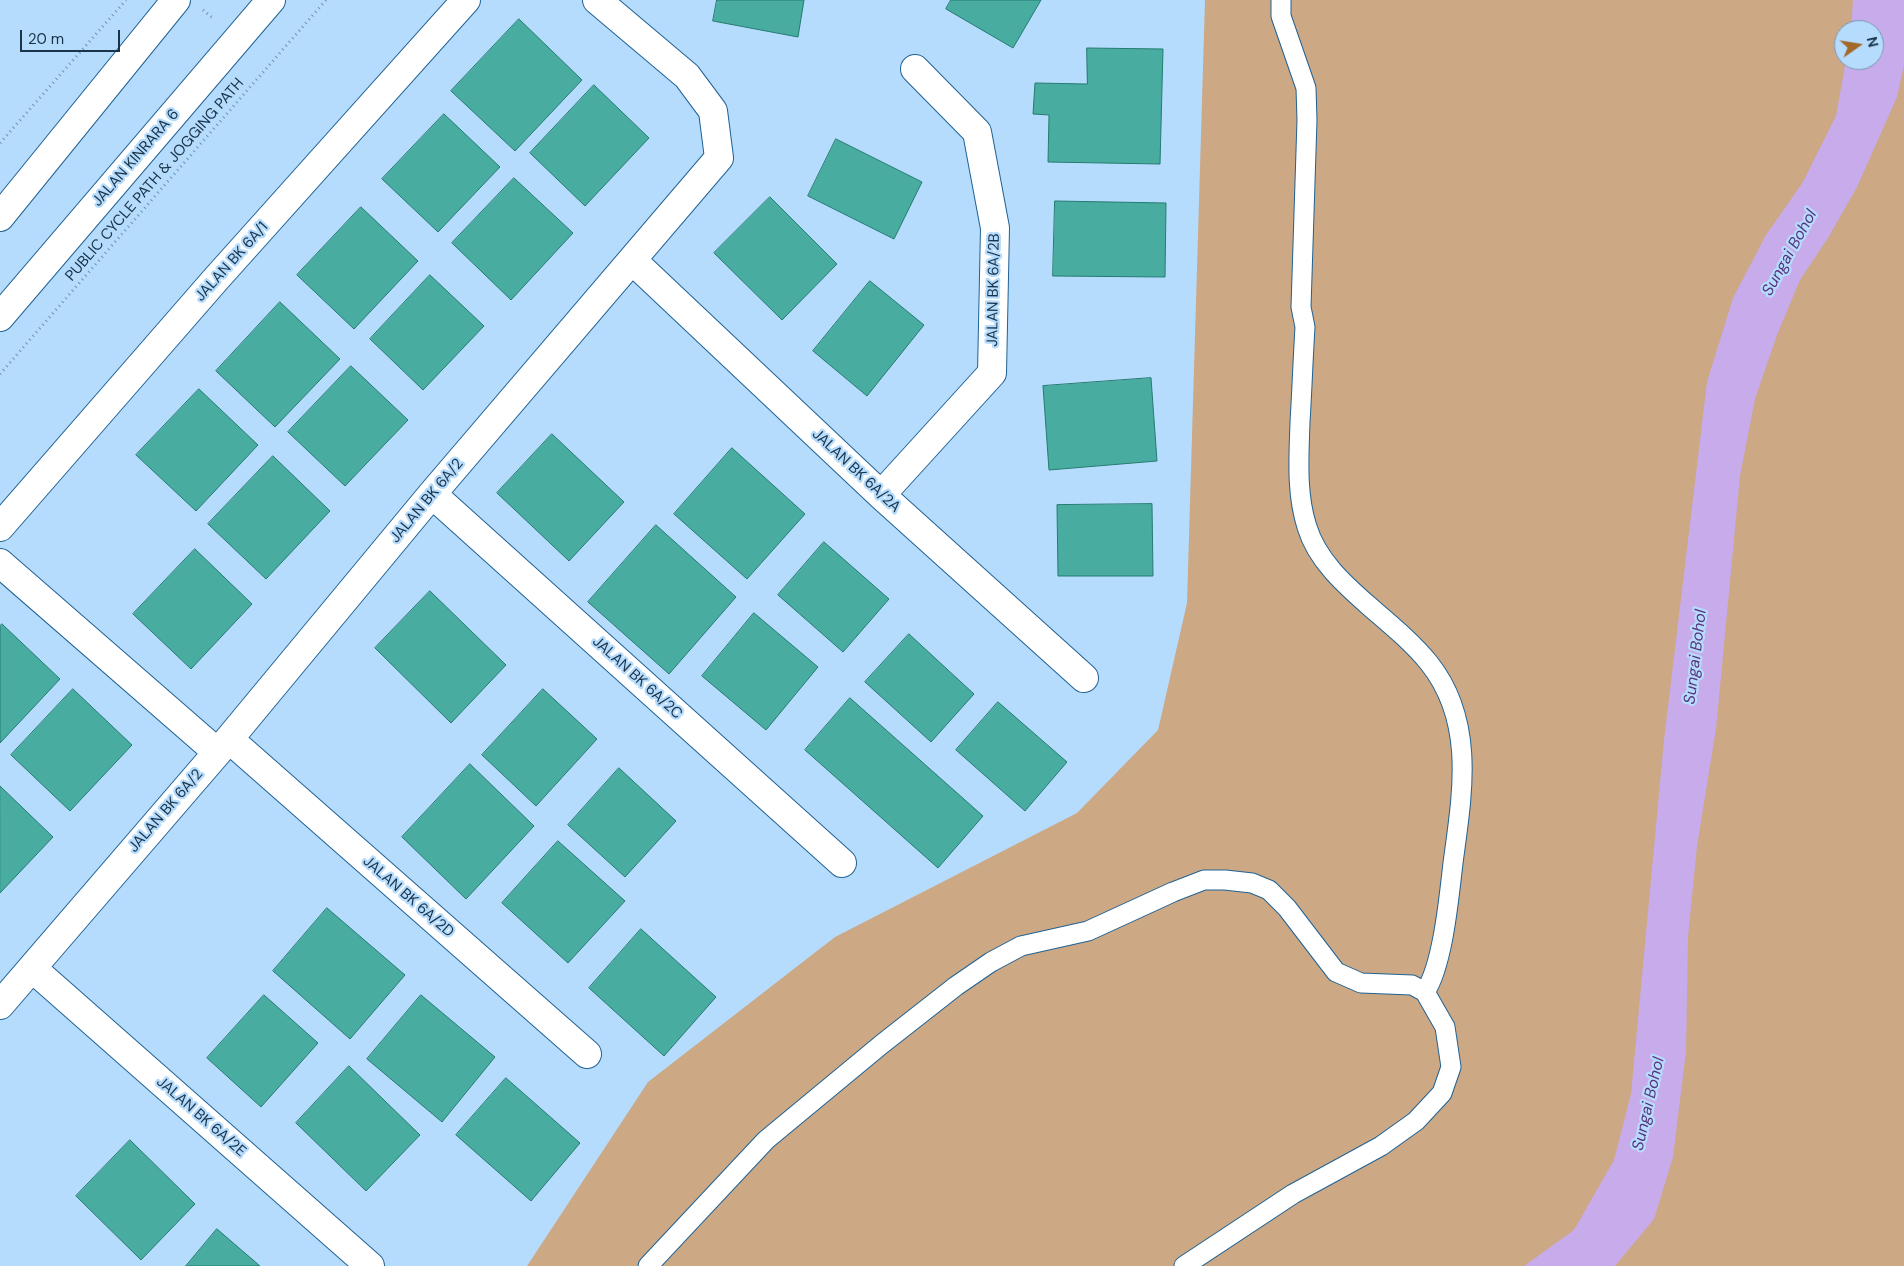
<!DOCTYPE html>
<style>
body{margin:0}
#map{position:relative;width:1904px;height:1266px;overflow:hidden;background:#b6dcfd;font-family:"DM Sans",sans-serif}
canvas{display:block}
.north{position:absolute;left:1834px;top:20px;width:50px;height:50px;box-sizing:border-box;background:#b6dcfd;border:1px solid #7798b5;border-radius:50%;rotate:77deg;font-size:14px;font-weight:700;line-height:20px;text-align:center;color:#193349}
.north::after{content:'';display:block;margin:auto;width:18px;height:22px;background:#a36929;clip-path:polygon(50% 0,100% 100%,50% 72%,0 100%)}
.scale{position:absolute;left:20px;top:30px;width:100px;height:22px;box-sizing:border-box;border:2px solid #193349;border-top:0;padding-left:6px;font-size:15px;line-height:18px;white-space:nowrap;color:#193349;-webkit-text-stroke:4px #b6dcfd;paint-order:stroke}
</style>
<div id="map">
<canvas width="1904" height="1266"></canvas>
<div class="north">N</div>
<div class="scale">20 m</div>
</div>
<script>
const c = document.querySelector('canvas').getContext('2d');
c.lineJoin = 'round';
function paint(path, color) { c.fillStyle = color; c.fill(path, 'evenodd'); }
function strokePath(path, color, width, dash) { c.strokeStyle = color; c.lineWidth = width; c.lineCap = dash ? 'butt' : 'round'; c.setLineDash(dash || []); c.stroke(path); }
function drawText(font, color, halo, rows, align = 'center') {
  c.font = font + ' "DM Sans",sans-serif'; c.lineWidth = 4.5; c.setLineDash([]); c.textBaseline = 'middle'; c.strokeStyle = halo; c.fillStyle = color; for (const [text, x, y, turn = 0] of rows) {
    c.save(); c.translate(x, y); c.rotate((+turn || 0) * Math.PI / 180); c.textAlign = isNaN(turn) ? turn : align; if (halo) c.strokeText(text, 0, 0); c.fillText(text, 0, 0); c.restore();
  }
}
const green = new Path2D(`
 M1205 0H1904V1266H527L648 1082 835 937 1077 813 1158 730 1187 603ZM1844 30H1874V60H1844Z`);
const water = new Path2D(`
 M1853 0H1904V65L1897 97 1857 187 1828 238 1800 280 1777 335 1755 399 1740 476 1716 729 1697 846 1688 937 1686 1051 1673 1157 1654 1219 1615 1266H1524L1574 1230 1614 1160 1631 1094 1664 740 1707 382 1733 298 1766 235 1803 182 1836 116 1846 60H1874V30H1851Z`);
const building = new Path2D(`
 M717 0H804L798 37 713 21Z
 M951 0H1041L1013 48 946 9Z
 M519 19 582 80 515 151 451 91Z
 M1087 48 1163 49 1160 164 1048 162 1049 115 1033 114 1035 83 1087 84Z
 M594 85 649 138 585 206 530 153Z
 M444 114 500 167 438 232 382 179Z
 M836 139 922 182 894 239 808 196Z
 M514 178 573 233 511 300 452 243Z
 M770 197 837 264 782 320 714 253Z
 M1055 201 1166 203 1165 277 1053 276Z
 M361 207 418 261 354 329 297 275Z
 M430 275 484 326 423 390 370 339Z
 M870 281 924 325 867 396 813 351Z
 M280 302 340 359 275 427 216 371Z
 M351 366 408 420 345 486 288 432Z
 M1151 378 1157 461 1049 470 1043 386Z
 M199 389 258 445 196 511 136 455Z
 M552 434 624 502 569 561 497 493Z
 M732 448 805 514 747 579 674 514Z
 M273 456 330 511 266 579 208 524Z
 M1152 504 1153 576H1058L1057 505Z
 M656 525 736 597 669 674 588 602Z
 M824 542 889 599 843 652 778 595Z
 M195 549 252 604 191 669 133 614Z
 M430 591 506 665 451 723 375 648Z
 M754 613 818 667 766 730 702 676Z
 M2 624 60 679 0 743V626Z
 M909 634 974 694 931 742 865 682Z
 M73 689 132 745 70 811 11 755Z
 M543 689 597 739 536 806 482 755Z
 M850 698 983 816 938 868 805 750Z
 M998 702 1067 762 1025 811 956 750Z
 M470 764 534 826 466 899 402 837Z
 M619 768 676 821 625 877 568 825Z
 M0 786 53 837 0 893Z
 M558 841 625 901 568 963 502 903Z
 M327 908 405 975 350 1039 273 971Z
 M641 929 716 997 664 1056 589 988Z
 M264 995 318 1043 261 1107 207 1058Z
 M421 995 495 1057 442 1122 367 1059Z
 M349 1066 420 1135 366 1191 296 1123Z
 M506 1078 580 1143 531 1201 456 1135Z
 M130 1140 195 1204 141 1260 76 1196Z
 M217 1229 260 1266H186Z`);
const path = new Path2D(`
 M203 10 214 19
 M0 143 126 0
 M0 374 326 0`);
const lane = new Path2D(`
 M1281 0V16L1306 88 1307 120 1301 307 1305 327C1303 359 1302 390 1300 422 1299 456 1296 493 1307 527 1317 560 1344 584 1369 606 1390 624 1412 642 1429 663 1476 722 1462 795 1453 863 1449 897 1443 965 1425 992
 M648 1266 766 1140 882 1044 956 986 991 962 1021 946 1088 931 1173 892 1204 880H1225L1252 883 1269 890 1287 908 1336 972 1361 983 1412 985 1425 992 1445 1027 1451 1067 1442 1093 1416 1121 1381 1146 1293 1194 1184 1266`);
const street = new Path2D(`
 M633 261 881 495 1084 678
 M432 494 842 863
 M881 495 992 373 995 228 977 132 915 69
 M0 527 216 279 466 0
 M0 563 217 752
 M229 739 587 1054
 M32 968 370 1266
 M0 1005 229 739 432 494 719 158 713 111 687 76 597 0`);
const secondary = new Path2D(`
 M0 217 176 0
 M0 317 271 0`);
const streetNames = [
 ["JALAN KINRARA 6",136,158,-49],
 ["PUBLIC CYCLE PATH & JOGGING PATH",155,180,-49],
 ["JALAN BK 6A/1",232,262,-48],
 ["JALAN BK 6A/2B",994,290,-89],
 ["JALAN BK 6A/2A",856,471,43],
 ["JALAN BK 6A/2",427,501,-50],
 ["JALAN BK 6A/2C",637,678,42],
 ["JALAN BK 6A/2",166,811,-49],
 ["JALAN BK 6A/2D",408,897,41],
 ["JALAN BK 6A/2E",201,1117,41]
];
const waterNames = [
 ["Sungai Bohol",1790,253,-61],
 ["Sungai Bohol",1696,657,-83],
 ["Sungai Bohol",1649,1104,-77]
];
paint(green, '#cca885');
paint(water, '#c8abeb');
paint(building, '#48aca0');
strokePath(building, '#257b72', 1);
strokePath(lane, '#206293', 21);
strokePath(street, '#206293', 30);
strokePath(secondary, '#206293', 30);
strokePath(path, '#7091ad', 3, [1, 4]);
strokePath(lane, '#fff', 19);
strokePath(street, '#fff', 28);
strokePath(secondary, '#fff', 28);
drawText('15px', '#193349', '#b6dcfd', streetNames);
drawText('italic 16px', '#59337e', '#b6dcfd', waterNames);
</script>
